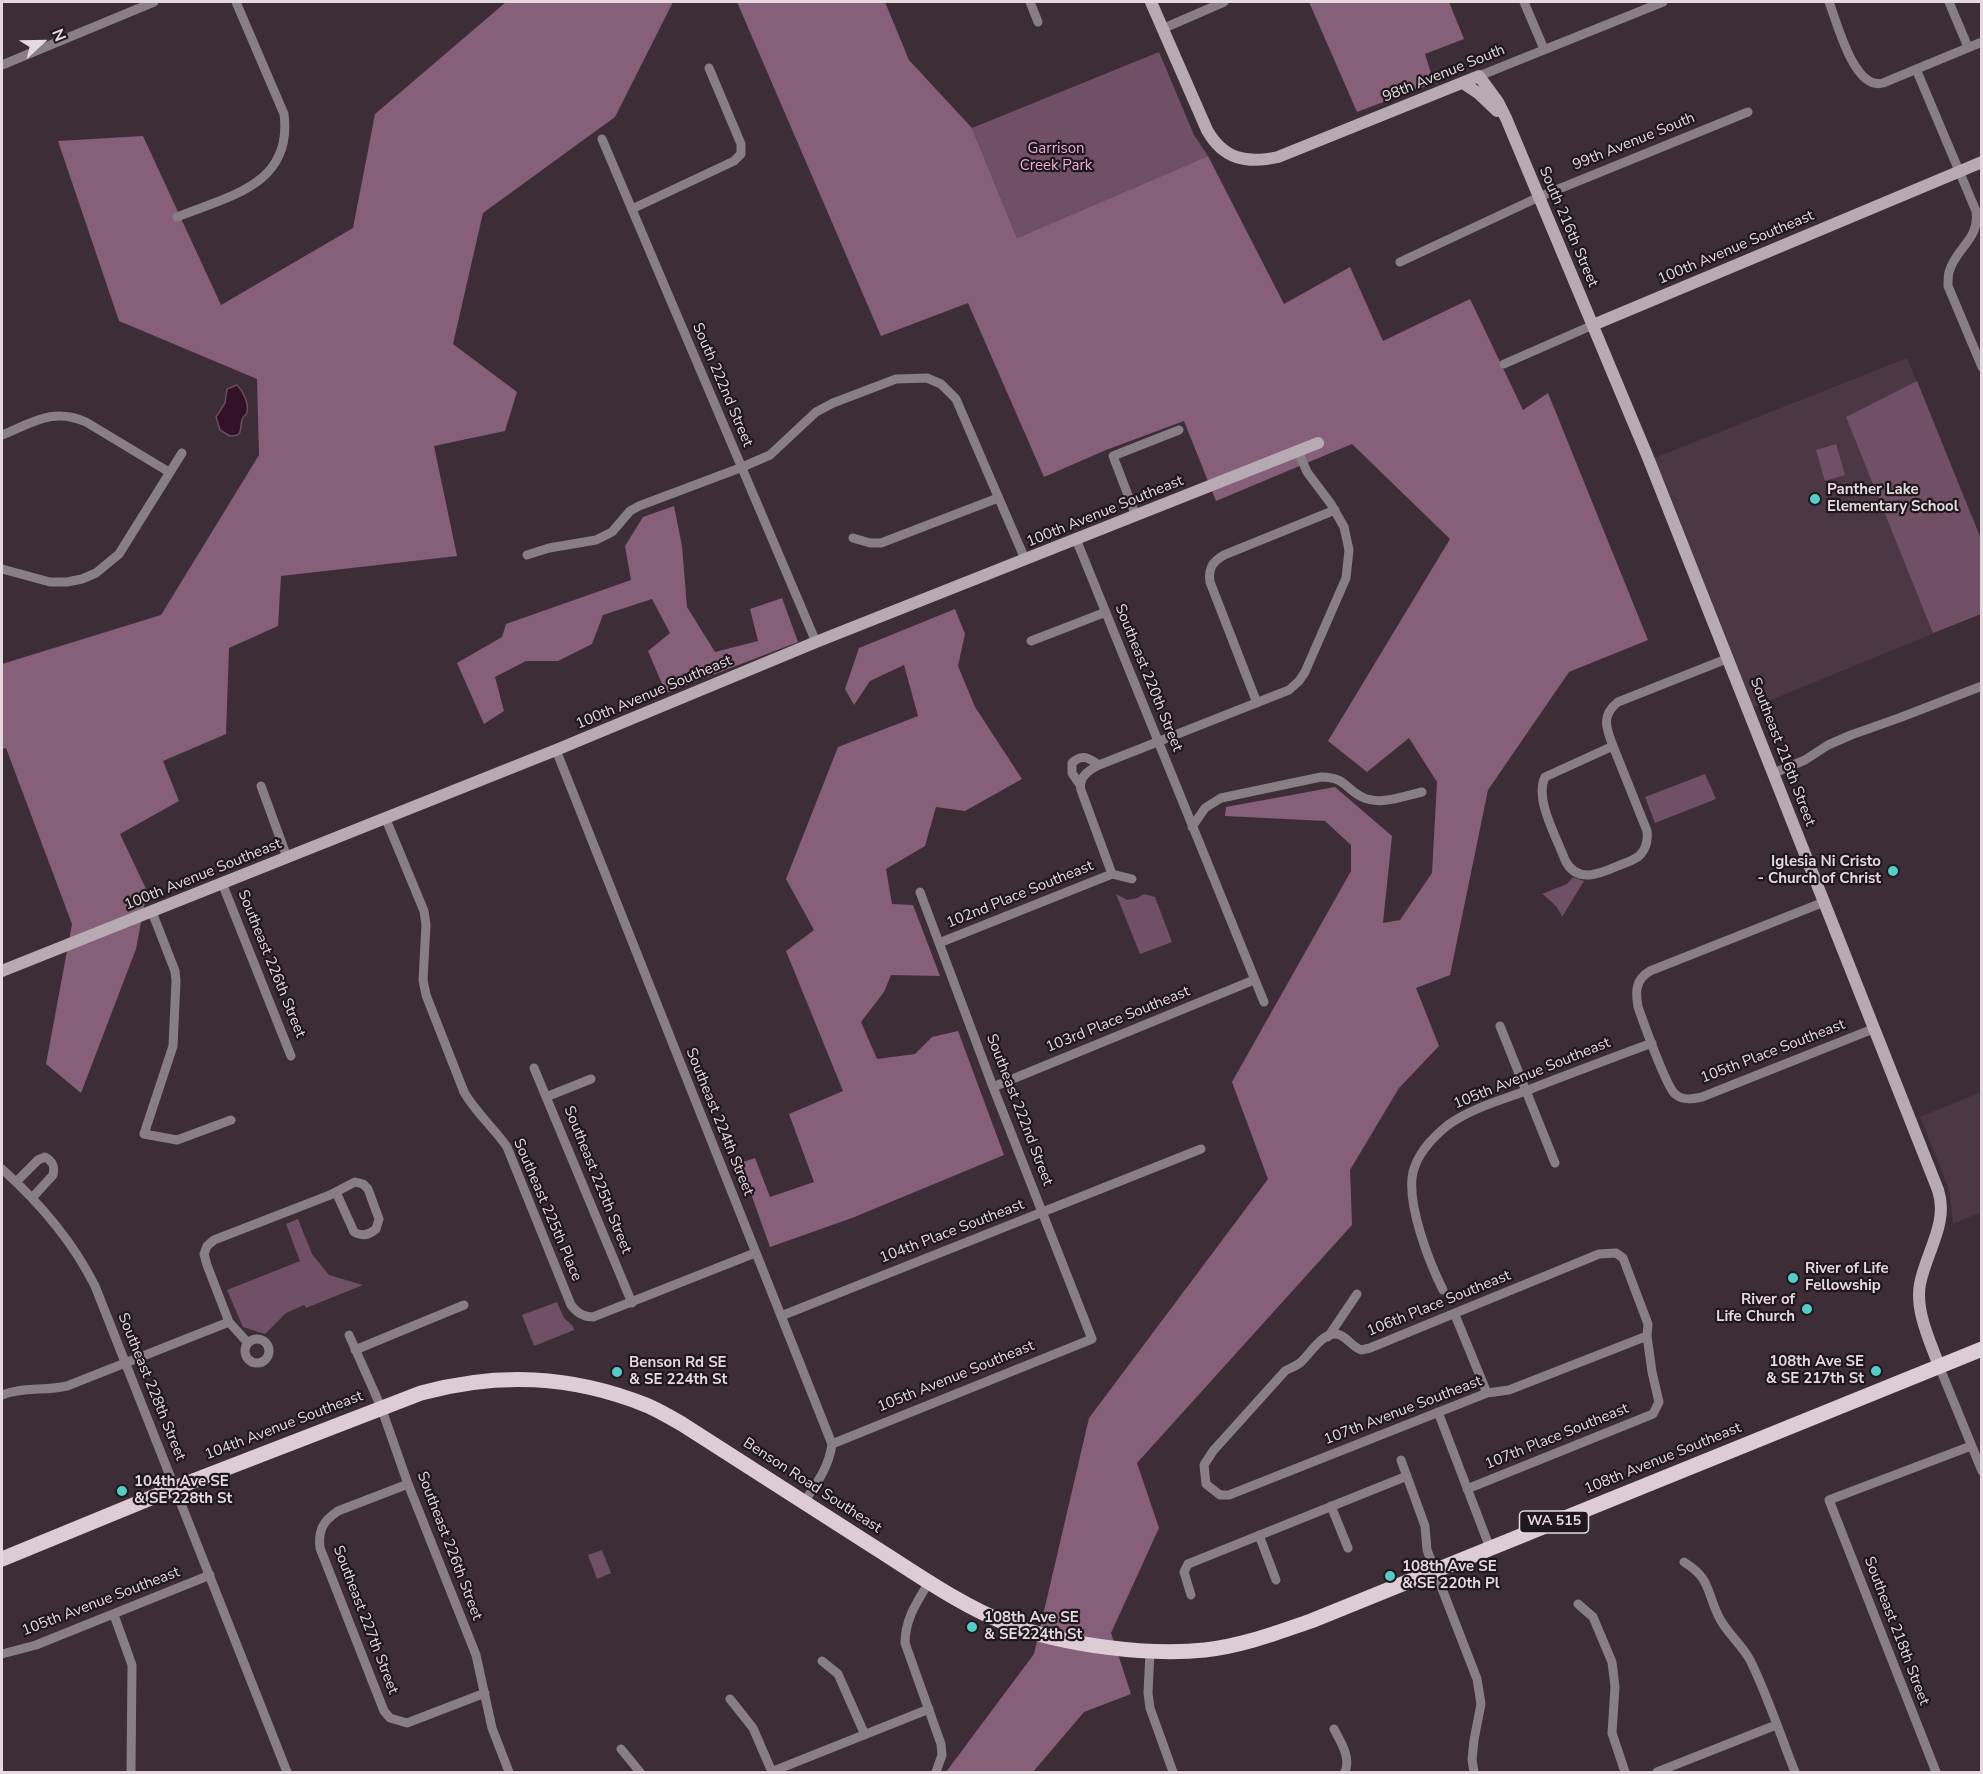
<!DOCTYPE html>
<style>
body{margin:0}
#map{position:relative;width:1983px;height:1774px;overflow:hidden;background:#3d2d37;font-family:"Nunito Sans",sans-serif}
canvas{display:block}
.frame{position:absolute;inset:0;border:3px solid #e4d9df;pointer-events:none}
.north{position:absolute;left:12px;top:12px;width:60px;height:60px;-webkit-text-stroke:4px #1f181c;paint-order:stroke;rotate:68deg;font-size:16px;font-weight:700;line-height:24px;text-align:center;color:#e4d9df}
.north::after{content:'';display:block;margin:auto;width:21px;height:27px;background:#e4d9df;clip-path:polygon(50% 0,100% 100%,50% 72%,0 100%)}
</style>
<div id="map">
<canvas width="1983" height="1774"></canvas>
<div class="frame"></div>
<div class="north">N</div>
</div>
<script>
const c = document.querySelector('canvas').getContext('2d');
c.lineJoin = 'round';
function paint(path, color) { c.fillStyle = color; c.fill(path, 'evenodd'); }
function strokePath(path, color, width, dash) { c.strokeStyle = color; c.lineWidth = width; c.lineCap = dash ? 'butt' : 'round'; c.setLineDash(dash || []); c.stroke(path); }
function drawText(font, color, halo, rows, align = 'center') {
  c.font = font + ' "Nunito Sans",sans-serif'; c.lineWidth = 4.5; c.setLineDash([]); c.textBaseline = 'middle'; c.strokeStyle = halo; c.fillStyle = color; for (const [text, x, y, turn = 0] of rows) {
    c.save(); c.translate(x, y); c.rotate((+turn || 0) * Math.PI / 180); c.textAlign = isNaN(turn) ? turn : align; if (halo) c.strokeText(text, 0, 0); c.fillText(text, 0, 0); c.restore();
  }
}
const built = new Path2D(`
 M1907 358 1981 539V614L1749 709 1649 460Z
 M1981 1092V1212L1953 1224 1950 1198 1947 1184 1920 1117Z`);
const green = new Path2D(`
 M1159 52 1194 135 1208 156 1017 238 972 128Z
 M1917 381 1981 539V614L1933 633 1846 417Z
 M1836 444 1845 475 1825 481 1816 450Z
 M1705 774 1716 799 1655 823 1645 797Z
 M1573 877 1584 881 1562 917C1559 907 1551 901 1542 894L1567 884Z
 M1116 894 1127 900 1137 898 1144 894 1155 897 1172 942 1140 954Z
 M298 1219 312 1254 329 1275 363 1285 306 1308 304 1305 286 1313 265 1334 243 1327 227 1290 300 1261 286 1224Z
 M557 1302 564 1318 573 1326 574 1330 534 1346 522 1315Z
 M602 1550 611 1573 597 1579 588 1555Z`);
const forest = new Path2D(`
 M506 2H673L615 117 483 213 453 344 517 392 505 431 434 446 457 556 281 576 278 626 229 648 226 734 163 761 179 801 120 834 147 891 136 949 81 1093 46 1064 72 924 6 748 2 749V664L161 615 259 455 257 379 119 321 58 141 143 136 221 305 353 228 375 114Z
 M737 2H885L909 60 972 128 1017 238 1208 156 1284 304 1350 267 1383 341 1470 299 1523 410 1548 393 1648 640 1569 672 1488 790 1450 975 1416 988 1439 1046 1399 1088 1350 1170 1352 1225 1137 1463 1159 1528 1111 1633 1131 1694 1084 1712 1033 1772H946L1034 1654 1089 1418 1268 1179 1232 1082 1351 871V845L1325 821 1225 816 1226 807 1335 787 1392 836 1383 923 1400 920 1432 873 1437 782 1409 738 1367 772 1328 741 1450 539 1352 444 1216 501 1184 421 1106 450 1044 477 968 303 881 336Z
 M1309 2H1449L1464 39 1425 54 1434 83 1357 112Z
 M674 506 682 546 687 607 715 652 758 641 750 609 782 598 798 642 666 693 648 651 670 633 652 599 603 615 592 644 558 661H526L495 677 504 711 484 724 457 663 502 637 506 624 631 580 625 546 643 517Z
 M955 609 965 634 958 666 975 707 1022 779 965 811 936 807 925 846 886 869 892 904 913 905 940 976 891 975 884 992 861 1022 877 1059 915 1054 932 1037 958 1031 1004 1155 852 1218 770 1247 740 1163 755 1158 770 1197 814 1182 789 1114 843 1091 786 951 814 930 786 879 838 747 918 716 904 665 870 681 854 705 845 689 859 648Z`);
const water = new Path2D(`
 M237 385C243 391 249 403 247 412 245 419 244 413 242 420 239 430 244 436 230 436L220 430 216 417 225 403 227 389Z`);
const street = new Path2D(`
 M1030 2 1038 22
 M1524 2 1544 49
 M1829 2C1837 22 1854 91 1883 83L1982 42
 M1949 2 1968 47
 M1162 29 1224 2
 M2 65 154 2
 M1916 69 1976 211C1980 240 1956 247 1949 272 1948 276 1948 281 1948 286L1982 367
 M1479 76 1663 2
 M602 139 816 642
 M632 209 734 161 741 154V144L709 68
 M177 217C229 196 293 185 284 114L236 2
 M1400 262 1539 197 1748 112
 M1504 364 1593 325
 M2 435C32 423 53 407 86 422L169 472
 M1136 516 1113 456 1179 430
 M853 538 870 543H881L998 498
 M1076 539 1264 1002
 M527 555 549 548 596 540 612 532 630 511 639 506 740 468 770 455 816 412 833 403 896 379 927 378 941 384 956 399 1025 559
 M2 569 50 582H67L82 579 96 573 119 554 182 453
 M1031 641 1106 612
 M1257 703 1210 582C1208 569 1212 562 1224 555L1335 510
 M1613 746 1647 831C1648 840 1647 847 1641 854 1636 860 1627 862 1620 865 1602 873 1577 885 1565 860 1557 838 1534 799 1545 777L1613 746C1606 728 1601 715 1618 702L1729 658
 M556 750 832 1444C829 1467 817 1483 804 1502
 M1774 773 1805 760 1828 745 1851 735 1899 718 1982 686
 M1080 785 1072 773V763C1082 753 1089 758 1099 765
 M261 786 287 857
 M385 817 424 911 426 925 423 980 426 995 464 1092C476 1113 494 1128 507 1147L571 1305C577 1313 583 1317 593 1317L755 1253
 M1192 827 1205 808 1221 798 1321 777C1346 777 1345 789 1362 797 1380 806 1404 796 1422 792
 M1132 879 1112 874 1081 790C1078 777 1089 770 1099 765L1289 690 1299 681 1305 672 1346 578 1349 550 1344 527 1331 504 1307 472 1298 451
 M222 883 291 1056
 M1824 902 1650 971C1643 975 1638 980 1637 989 1636 995 1637 1001 1638 1007 1643 1021 1666 1086 1675 1094 1683 1101 1693 1099 1702 1097L1873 1029
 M152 912 175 971 176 981 173 1046 144 1134 177 1140 231 1120
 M939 943 1112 874
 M1500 1026 1555 1163
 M534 1068 632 1303
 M993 1087 1254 980
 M546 1097 591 1079
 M2 1169C40 1203 72 1240 95 1286L287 1772
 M16 1182 38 1160 45 1157C53 1161 55 1166 53 1175L32 1198
 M1443 1290C1429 1262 1406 1203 1413 1172 1418 1153 1433 1137 1448 1125 1470 1109 1498 1101 1523 1092 1566 1075 1609 1059 1652 1043
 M1455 1315 1487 1393
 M781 1316 1201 1149
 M349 1335 381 1407 408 1484 476 1655 492 1728 509 1772
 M1328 1337 1357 1294
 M245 1351a12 12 0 1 1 24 0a12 12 0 1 1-24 0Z
 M248 1343 229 1322 207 1265 204 1254 207 1246 214 1240 330 1195 355 1182 363 1184 368 1189 379 1219 376 1229C369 1235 362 1237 354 1232L336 1192
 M355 1350 464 1305
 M1939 1366 1982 1471
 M2 1395C22 1387 45 1391 67 1386L229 1322
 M1438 1412 1490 1548
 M832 1444 1092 1339 993 1087 920 892
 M1401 1460 1425 1526 1427 1550 1477 1679 1481 1704 1474 1740 1472 1760 1474 1772
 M408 1484 338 1511C323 1521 318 1530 320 1548L384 1711 390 1718 407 1723 485 1693
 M1467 1489 1653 1414 1659 1402 1652 1372 1647 1336 1648 1324 1623 1258 1616 1253 1599 1254 1370 1348 1361 1350C1352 1346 1349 1340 1342 1336 1326 1326 1310 1354 1301 1362 1297 1366 1290 1368 1285 1371L1213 1451 1204 1465 1206 1484 1220 1495H1229L1487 1393 1509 1390 1647 1336
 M1331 1506 1348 1548
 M1259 1535 1276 1580
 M1684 1562C1712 1579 1706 1593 1720 1619 1728 1634 1742 1645 1750 1660 1767 1694 1781 1737 1795 1772
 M929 1582C917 1602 905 1619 905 1643L941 1744 942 1755 936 1772
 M1191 1595 1184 1572 1188 1564 1407 1476
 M1578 1604 1593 1617 1612 1662 1615 1687 1612 1733 1625 1772
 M114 1615 132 1665 131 1772
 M1150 1652 1148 1693 1150 1708 1173 1772
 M2 1654 36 1645 210 1575
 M822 1661 838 1674 865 1735
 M730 1699 753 1728 772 1772
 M1334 1729C1341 1743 1351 1757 1345 1772
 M621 1749 640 1772
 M771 1772 929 1709
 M1657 1772 1776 1725
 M1936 1772 1829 1500 1971 1446`);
const secondary = new Path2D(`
 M1151 2 1207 130C1223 159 1246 164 1278 157L1479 76 1498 102 1506 118 1649 460 1938 1190C1949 1223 1926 1252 1920 1284 1915 1311 1930 1341 1939 1366
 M1463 83 1478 93 1497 111
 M1593 325 1982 162
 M2 971 556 750 816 642 1318 443`);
const primary = new Path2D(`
 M2 1559 175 1488 421 1393C498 1372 571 1375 646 1405 658 1410 670 1417 682 1424 746 1465 810 1506 874 1547 917 1574 960 1605 1008 1624 1063 1645 1147 1656 1205 1650 1242 1646 1276 1633 1311 1621L1982 1349`);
const markers = [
 [1815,499,6,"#54cdc8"],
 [1893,871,6,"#54cdc8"],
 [1793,1278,6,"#54cdc8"],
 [1807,1309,6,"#54cdc8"],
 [1876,1371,6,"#54cdc8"],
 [617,1372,6,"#54cdc8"],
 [122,1491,6,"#54cdc8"],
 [1390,1576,6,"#54cdc8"],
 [972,1627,6,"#54cdc8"]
];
const shields = [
 [1554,1522,69]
];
const shieldNames = [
 ["WA 515",1554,1522]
];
const streetNames = [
 ["98th Avenue South",1444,74,-22],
 ["99th Avenue South",1634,142,-22],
 ["South 216th Street",1568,227,67],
 ["100th Avenue Southeast",1736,248,-23],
 ["South 222nd Street",722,385,67],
 ["100th Avenue Southeast",1105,512,-22],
 ["Southeast 220th Street",1148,678,68],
 ["100th Avenue Southeast",654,693,-23],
 ["Southeast 216th Street",1782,752,69],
 ["100th Avenue Southeast",203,875,-22],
 ["102nd Place Southeast",1020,895,-22],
 ["Southeast 226th Street",271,964,68],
 ["103rd Place Southeast",1118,1020,-22],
 ["105th Place Southeast",1773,1052,-21],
 ["105th Avenue Southeast",1532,1074,-22],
 ["Southeast 222nd Street",1019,1110,69],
 ["Southeast 224th Street",719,1122,68],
 ["Southeast 225th Street",597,1180,68],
 ["Southeast 225th Place",547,1210,67],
 ["104th Place Southeast",952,1232,-21],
 ["106th Place Southeast",1439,1304,-22],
 ["105th Avenue Southeast",956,1377,-22],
 ["Southeast 228th Street",151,1387,68],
 ["107th Avenue Southeast",1403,1411,-21],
 ["104th Avenue Southeast",284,1426,-21],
 ["107th Place Southeast",1557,1437,-22],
 ["108th Avenue Southeast",1663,1459,-22],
 ["Benson Road Southeast",812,1486,33],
 ["Southeast 226th Street",449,1546,69],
 ["105th Avenue Southeast",101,1602,-21],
 ["Southeast 227th Street",365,1620,69],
 ["Southeast 218th Street",1896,1631,69]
];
const parkNames = [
 ["Garrison",1056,149],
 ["Creek Park",1056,166]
];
const poiNames = [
 ["Panther Lake",1827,490],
 ["Elementary School",1827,507],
 ["Iglesia Ni Cristo",1881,862,"right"],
 ["- Church of Christ",1881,879,"right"],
 ["River of Life",1805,1269],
 ["Fellowship",1805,1286],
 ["River of",1795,1300,"right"],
 ["Life Church",1795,1317,"right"],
 ["108th Ave SE",1864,1362,"right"],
 ["& SE 217th St",1864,1379,"right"],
 ["Benson Rd SE",629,1363],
 ["& SE 224th St",629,1380],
 ["104th Ave SE",134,1482],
 ["& SE 228th St",134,1499],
 ["108th Ave SE",1402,1567],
 ["& SE 220th Pl",1402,1584],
 ["108th Ave SE",984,1618],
 ["& SE 224th St",984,1635]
];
paint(built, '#4c3744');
paint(green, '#705064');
paint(forest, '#865f78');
paint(water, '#331228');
strokePath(water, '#684e5f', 1.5);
strokePath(street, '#887f84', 9);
strokePath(secondary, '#b8aab2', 12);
strokePath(primary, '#ddcbd6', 15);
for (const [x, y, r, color] of markers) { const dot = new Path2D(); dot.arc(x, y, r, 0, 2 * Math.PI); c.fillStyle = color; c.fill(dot); strokePath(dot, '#1f181c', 2); }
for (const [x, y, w] of shields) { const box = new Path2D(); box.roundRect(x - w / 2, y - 11, w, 22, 4.5); c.fillStyle = '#1f181c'; c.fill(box); strokePath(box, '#e4d9df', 1.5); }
drawText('bold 14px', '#e4d9df', null, shieldNames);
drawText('15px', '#e4d9df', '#1f181c', streetNames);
drawText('15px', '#eeadd6', '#1f181c', parkNames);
drawText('bold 15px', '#e4d9df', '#1f181c', poiNames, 'left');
</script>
